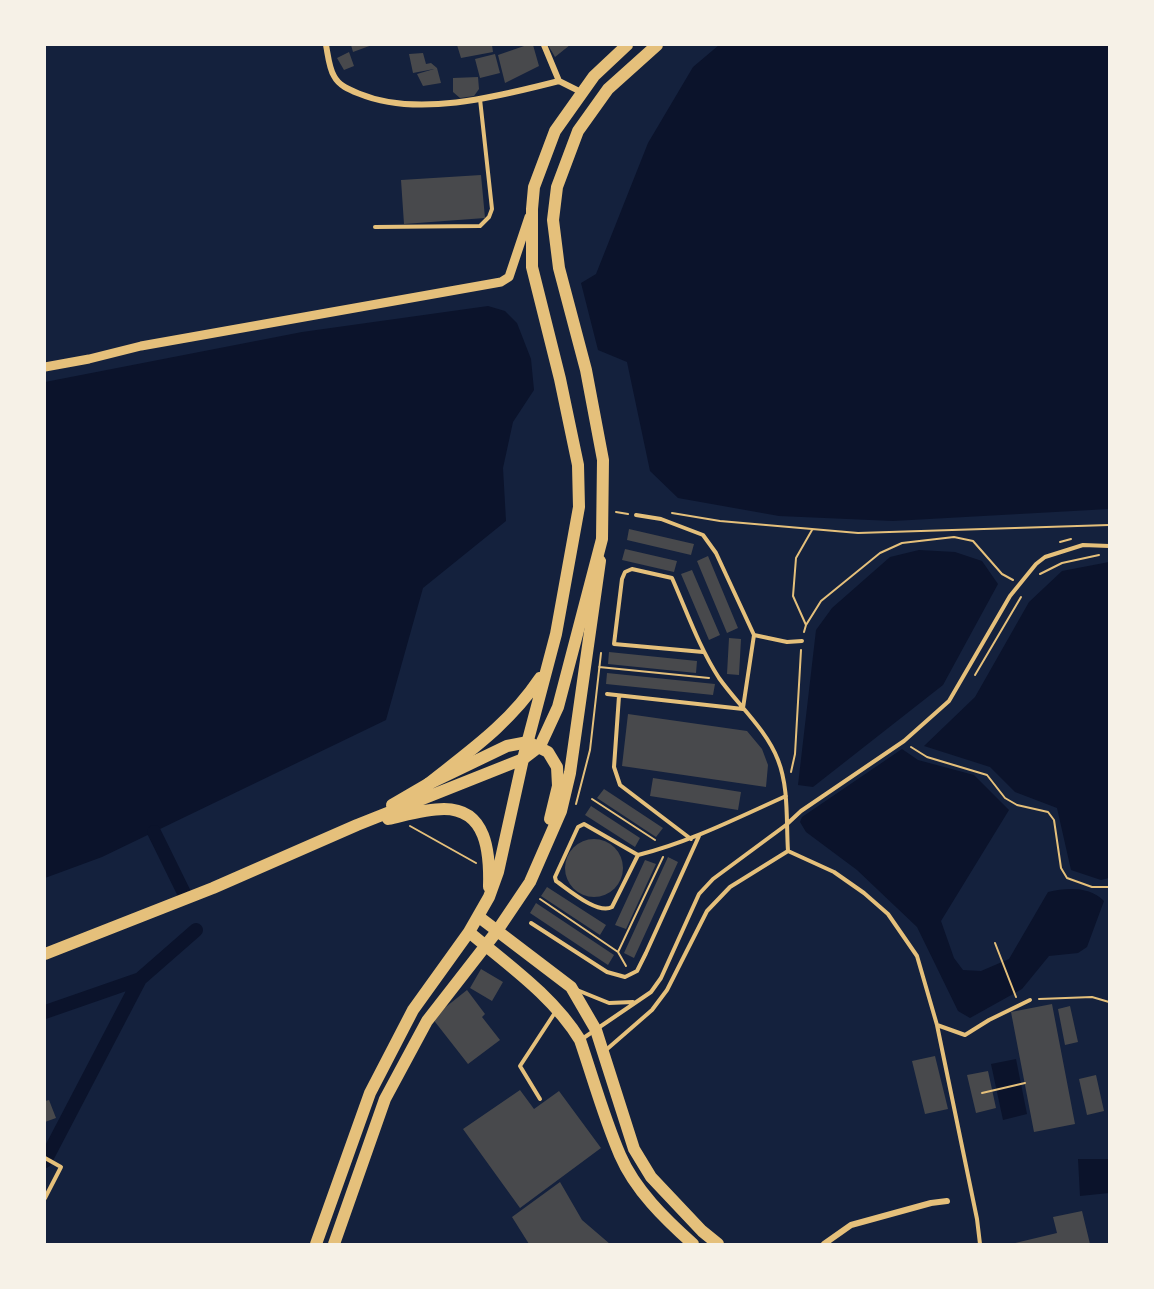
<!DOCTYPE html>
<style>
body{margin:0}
#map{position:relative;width:1154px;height:1289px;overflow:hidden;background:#14213d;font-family:"Nunito Sans",sans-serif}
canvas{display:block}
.frame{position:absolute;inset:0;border:46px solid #f6f1e7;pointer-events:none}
</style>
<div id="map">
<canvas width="1154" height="1289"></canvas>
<div class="frame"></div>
</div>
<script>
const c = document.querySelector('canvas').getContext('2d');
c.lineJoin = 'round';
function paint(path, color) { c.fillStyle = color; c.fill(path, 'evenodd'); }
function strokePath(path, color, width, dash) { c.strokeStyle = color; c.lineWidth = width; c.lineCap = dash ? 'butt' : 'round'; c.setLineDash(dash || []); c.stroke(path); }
const water = new Path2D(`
 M719 45H1109V509L893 521 779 516 678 498 650 471 627 362 598 350 581 283 596 274 648 143 693 67Z
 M488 306 505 311 517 323 531 359 534 390 513 422 503 468 506 521 423 588 386 720 102 857 45 878V382L302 332Z
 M919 550 955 552 982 561 998 584 943 685 813 787 798 785 816 630 832 608 890 557Z
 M1109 562V878L1101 880 1071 870 1057 808 1015 792 990 767 924 746 975 697 1029 602 1062 571Z
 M902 749 918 760 974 775 1009 810 941 921 954 958 963 970 981 971 1009 959 1048 892C1067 888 1089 886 1104 901L1087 947 1078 953 1049 956 1022 989 970 1018 958 1011 917 927 857 870 806 832 800 822 802 817Z
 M1016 1059 1027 1114 1003 1120 991 1064Z
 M1078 1159H1109V1193L1080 1196Z`);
const canal = new Path2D(`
 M154 832 186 897
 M45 1012 140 979
 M45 1161 140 979 196 930`);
const building = new Path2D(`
 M351 45H372L353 52Z
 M457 45H492L493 52 461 58Z
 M527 45H533L539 66 505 83 498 55Z
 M548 45H570L555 57Z
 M349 52 354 66 344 70 337 58Z
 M423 53 426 64 431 63 437 68 441 83 423 86 417 74 434 69 413 73 409 54Z
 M495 54 500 73 480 78 475 59Z
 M478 77 479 89 474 96 460 98 453 92V78Z
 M481 175 485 218 404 224 401 180Z
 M629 529 694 544 691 555 627 540Z
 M625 549 677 561 674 572 622 560Z
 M708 556 738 628 727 633 697 561Z
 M692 570 720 635 709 640 681 574Z
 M729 638 741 639 739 675 727 674Z
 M609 652 697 661 696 673 608 664Z
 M607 673 715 684 713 695 606 684Z
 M628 714 747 731 762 749 768 765 766 787 622 766Z
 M653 778 741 792 738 810 650 796Z
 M604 789 663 828 656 837 597 798Z
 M591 806 640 838 635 847 585 815Z
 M565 868a29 29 0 1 1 58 0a29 29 0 1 1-58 0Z
 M668 857 678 862 634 958 624 953Z
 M645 860 656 864 626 929 615 925Z
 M547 887 606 925 600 935 541 896Z
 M536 903 614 955 608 965 530 913Z
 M481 969 503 982 492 1001 470 988Z
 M467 990 485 1014 482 1017 500 1040 468 1064 432 1018Z
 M1052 1004 1075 1124 1034 1132 1011 1012Z
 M1070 1006 1078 1042 1065 1045 1058 1009Z
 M935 1056 948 1109 925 1114 912 1061Z
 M988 1071 996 1108 976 1113 967 1075Z
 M1096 1075 1104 1111 1087 1115 1079 1079Z
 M520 1090 534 1109 559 1091 601 1148 520 1208 463 1129Z
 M49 1100 56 1118 45 1122V1101Z
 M560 1182 582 1220 610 1244H529L512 1217Z
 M1082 1211 1090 1244H1011L1057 1233 1053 1217Z`);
const path = new Path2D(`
 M616 512 628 514
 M672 513 720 521 858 533 1109 525
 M1060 542 1071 539
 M1040 574 1062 563 1099 555
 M806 625 793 596 796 558 812 530
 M804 632 806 625 821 601 880 553 902 543 954 537 973 541 1002 574 1013 580
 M599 667 709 678
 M975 675 1021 597
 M911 747 927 757 987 775 1005 798 1017 805 1048 812 1054 820 1061 868 1067 878 1092 887H1109
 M791 772 795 754 801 650
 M592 799 655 840
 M576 804 590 750 601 653
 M410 826 476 863
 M540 899 618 952 626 966
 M995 943 1016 997
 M618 952 663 857
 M1039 999 1092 997 1109 1002
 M982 1093 1025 1083`);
const service = new Path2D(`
 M375 227 480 226 489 217 492 209 480 99
 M636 515 661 519 703 535 716 553 754 635 743 708
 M754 635 787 642 802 641
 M703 652 614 644 622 579 625 572 632 569 672 578C687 612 699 647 719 678 738 705 766 729 778 760 789 788 786 821 788 851L834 872 864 893 888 914 917 956 937 1025 977 1219 980 1244
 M607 694 743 709
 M619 696 614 767 620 785 691 839
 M638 855 612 907C598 915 569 890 556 881L555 877 578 827 584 824 638 855C690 842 737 818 786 796
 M531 923 607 972 625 977 637 971 646 953 699 836
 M577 990 609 1003 633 1002
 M937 1025 965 1035 989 1020 1030 1000
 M582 1039 651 992 661 978 699 894 713 879 786 825 801 811 904 741 949 701 1010 596 1036 564 1045 557 1083 545 1109 546
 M606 1050 652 1010 667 990 707 911 730 887 788 851
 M540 1099 520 1066 556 1011
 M45 1158 61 1167 45 1198`);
const minor = new Path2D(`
 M326 45C328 55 329 68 334 76 339 86 350 90 360 94 418 118 500 96 559 81L581 92
 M544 45 559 81
 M824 1244 851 1225 931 1203 947 1201`);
const tertiary = new Path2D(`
 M45 367 89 359 141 346 501 282 509 277 529 217`);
const primary = new Path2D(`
 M392 805 428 784 507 746 528 742 548 752 557 767 558 786 550 819
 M388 819C406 815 425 809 444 809 487 809 490 853 489 887
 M479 917 571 987 596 1030 634 1149 651 1177 702 1231 718 1244
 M469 932C508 965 553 996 580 1040 593 1078 604 1118 620 1155 635 1190 665 1219 693 1244
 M45 954 213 888 357 825 523 759
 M316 1244 370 1093 413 1010 469 932 489 897 498 872 523 759
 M334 1244 385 1099 427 1021 497 931 530 882 561 811 570 773 600 561`);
const trunk = new Path2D(`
 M523 759 540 746 558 707 602 539 603 460 586 370 559 268 553 220 557 187 578 131 608 89 657 45
 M523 759 556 634 579 507 578 465 560 379 532 267V209L534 187 555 131 594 76 627 45
 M428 784C471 750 509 724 540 678`);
paint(water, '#0b132b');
strokePath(canal, '#0b132b', 14);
paint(building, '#48494c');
strokePath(path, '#e5c07b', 2);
strokePath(service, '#e5c07b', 4);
strokePath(minor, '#e5c07b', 6);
strokePath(tertiary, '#e5c07b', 9);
strokePath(primary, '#e5c07b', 12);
strokePath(trunk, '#e5c07b', 12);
</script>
